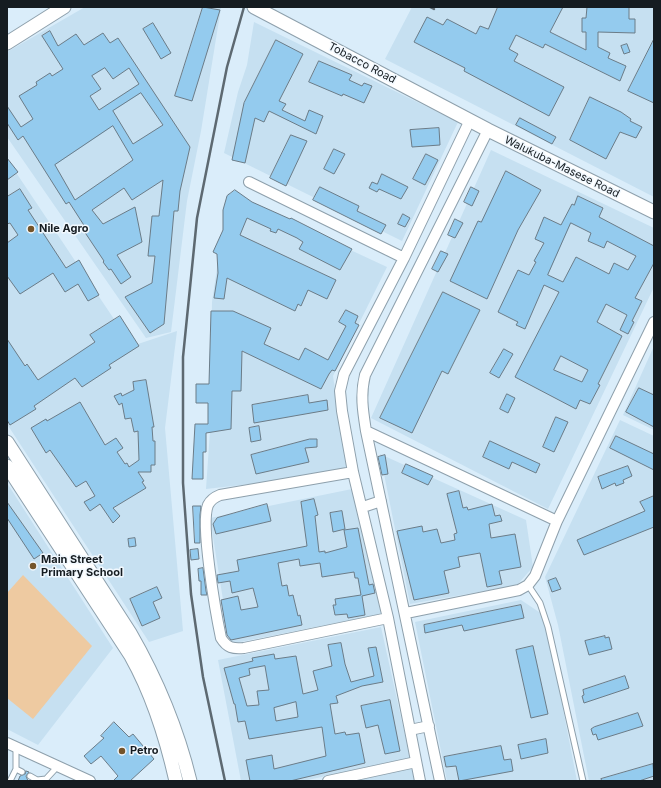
<!DOCTYPE html>
<style>
body{margin:0}
#map{position:relative;width:661px;height:788px;overflow:hidden;background:#daedfa;font-family:Inter,sans-serif}
canvas{display:block}
.frame{position:absolute;inset:0;border:8px solid #151c21;pointer-events:none}
</style>
<div id="map">
<canvas width="661" height="788"></canvas>
<div class="frame"></div>
</div>
<script>
const c = document.querySelector('canvas').getContext('2d');
c.lineJoin = 'round';
function paint(path, color) { c.fillStyle = color; c.fill(path, 'evenodd'); }
function strokePath(path, color, width, dash) { c.strokeStyle = color; c.lineWidth = width; c.lineCap = dash ? 'butt' : 'round'; c.setLineDash(dash || []); c.stroke(path); }
function drawText(font, color, halo, rows, align = 'center') {
  c.font = font + ' Inter,sans-serif'; c.lineWidth = 3; c.setLineDash([]); c.textBaseline = 'middle'; c.strokeStyle = halo; c.fillStyle = color; for (const [text, x, y, turn = 0] of rows) {
    c.save(); c.translate(x, y); c.rotate((+turn || 0) * Math.PI / 180); c.textAlign = isNaN(turn) ? turn : align; if (halo) c.strokeText(text, 0, 0); c.fillText(text, 0, 0); c.restore();
  }
}
const built = new Path2D(`
 M85 7 221 8 201 131 187 201 171 332 146 338 7 137V52Z
 M412 7H654V197L385 59Z
 M254 22 458 122 402 241 224 153 238 92 247 65Z
 M491 150 654 228V287L548 509 371 418Z
 M7 159 132 346 177 331 165 428 183 631 149 642 7 424Z
 M228 193 387 267 333 376 348 473 206 489 210 431 212 302Z
 M654 346V430L623 415Z
 M620 420 654 436V781H589L558 625 545 577Z
 M380 454 526 520 533 567 518 584 513 586 410 604Z
 M7 483 113 648 38 745 7 729Z
 M352 489 381 614 230 644 210 518Z
 M521 600 545 616 577 781H447L415 622Z
 M381 627 410 758 303 781H241L218 660Z
 M413 768 416 781H348Z`);
const green = new Path2D(`
 M23 575 92 646 33 719 7 698V593Z`);
const building = new Path2D(`
 M203 7 220 10 192 101 175 96Z
 M498 7H563L550 32 586 50V32H582V18H586L587 7H629V19H635V33L598 32V47L610 53 608 58 626 66 620 81 545 44 543 48 516 35 509 49 518 54 514 61 564 87 549 116 464 71 465 68 414 42 427 17 443 25 447 19 476 34 480 26 488 29Z
 M153 23 171 53 161 59 143 29Z
 M50 31 58 46 76 34 84 45 103 33 110 43 118 38 190 147 180 191 178 211H174L164 324 150 333 125 297 152 283 155 256H148L152 216H159L163 180 132 200 124 188 92 210 103 224 135 207 142 242 117 255 131 277 121 284 111 269 109 270 103 262 104 261 84 231 87 230 69 202 66 204 23 136 18 140 7 123V106L21 127 33 119 19 96 37 85 36 82 50 73 52 76 63 69 42 36ZM105 68 113 79 129 68 139 84 99 110 90 96 101 89 92 76ZM141 93 163 125 133 144 113 111ZM113 126 133 160 75 200 55 165Z
 M654 39V103L628 91Z
 M276 40 303 54 279 101 286 104 282 110 305 121 309 110 323 116 316 134 269 111 264 122 255 118 245 163 232 160 244 103Z
 M627 44 630 52 624 54 621 46Z
 M319 61 352 75 349 80 362 86 364 83 372 86 364 103 343 94 342 96 309 82Z
 M590 97 621 112 631 119 630 121 642 127 636 138 620 132 606 159 570 140Z
 M520 118 556 137 552 144 516 125Z
 M439 128 440 145 412 147 410 130Z
 M291 135 307 141 286 186 270 178Z
 M334 149 345 154 334 174 324 169Z
 M426 154 438 160 425 185 413 179Z
 M7 158 18 172 7 180Z
 M506 171 541 190 518 230 487 299 450 281 478 221 481 222Z
 M382 174 408 187 401 199 379 189 377 192 369 188 372 182 377 184Z
 M320 187 359 206 357 211 386 225 381 234 313 200Z
 M471 187 479 191 472 206 464 202Z
 M20 189 32 208 28 210 66 268 79 260 99 295 88 301 78 284 65 292 53 273 20 294 7 276V243L18 235 10 223 7 224V197Z
 M235 190 252 202 290 219 291 218 352 249 340 270 299 249 303 242 297 238 278 229 276 233 270 231 271 229 247 218 240 235 336 280 327 299 308 290 301 306 298 304 295 311 227 278 224 299 214 298 218 273 217 254 213 252 223 230V210L227 196Z
 M578 196 603 208 599 217 654 246V263L635 298 642 301 632 321 634 322 628 334 620 330 627 315 606 304 597 322 622 336 598 384 600 385 590 404 580 400 576 409 515 377 559 292 544 285 525 329 516 325 518 322 498 312 518 270 529 275 536 262 534 261 544 243 535 239 544 217 561 225 572 204 574 205ZM571 223 591 233 588 241 604 248 607 241 636 256 628 270 614 263 609 274 576 257 563 282 548 275ZM561 356 588 370 582 382 554 370Z
 M403 214 410 218 405 227 398 224Z
 M455 219 463 223 455 238 448 235Z
 M441 251 448 254 438 272 432 269Z
 M443 292 480 310 448 374 442 371 412 433 380 418Z
 M346 310 358 316 355 323 359 325 335 371 332 370 329 374 321 389 242 351 241 391H232L231 429 206 433V452H203V479H192L195 424H208V403H196V384H209L211 311H233L271 328 264 344 299 360 305 348 328 360 346 326 339 322Z
 M120 316 139 346 109 365 111 368 82 387 75 378 34 406 36 409 10 425 7 420V339L25 366 27 364 38 380 95 342 90 335Z
 M504 349 513 354 499 378 490 373Z
 M146 380 154 427H152L153 441H155V465H151V472H138L144 481 142 482 146 488 113 508 120 516 113 523 100 504 90 511 84 502 95 496 86 481 76 487 50 450 46 453 31 428 46 419 47 421 80 402 105 445 116 438 123 448 117 452 125 464 127 463 129 467 139 460 138 431 134 432 131 418 125 419 122 403 119 405 114 396 121 393 122 396 134 390 133 382Z
 M639 388 654 395V427L626 412Z
 M507 394 515 398 508 413 500 409Z
 M308 395 309 403 327 400 328 410 254 423 252 405Z
 M556 417 568 422 554 452 543 447Z
 M259 426 261 440 251 442 249 428Z
 M616 436 654 454V470L610 448Z
 M310 439H317V447L305 448 309 462 256 474 251 455Z
 M490 441 540 464 536 473 512 462 509 469 483 457Z
 M385 455 388 474 382 475 378 457Z
 M406 464 433 476 428 485 402 473Z
 M628 466 632 476 623 480 624 483 616 486 615 483 602 489 598 477Z
 M459 491 463 508 467 507 468 510 492 504 495 516 500 515 502 521 489 524 491 538 515 534 521 567 499 571 502 584 487 587 480 553 458 557 460 567 444 571 449 593 414 600 397 531 422 526 423 532 437 529 441 543 455 540 454 534 457 533 447 494Z
 M654 496V527L584 555 577 540 645 511 640 502Z
 M314 499 318 515 315 516 319 552 325 551V553L347 547 344 530 358 528 369 585 373 584 375 593 362 596 365 615 348 618 347 614 335 615 333 605H336L335 599 361 595 358 578H355L354 572 322 577 320 563 300 566 299 559 278 563 282 586 287 585 289 596 293 595 298 616 300 615 302 625 231 640 227 635 221 600 238 596 241 610 258 607 253 588 232 593 230 581 218 583 217 575 239 571 237 560 307 546 301 502Z
 M7 502 43 553 34 559 7 518Z
 M267 504 271 521 216 534 213 524 217 518Z
 M193 506H201L200 515V543H195Z
 M342 511 345 529 333 532 330 513Z
 M135 538 136 546 129 547 128 539Z
 M198 549 199 559 191 560 190 550Z
 M203 568 206 591 207 595H201V581H199L198 569Z
 M556 578 561 589 552 592 548 581Z
 M157 587 162 598 153 602 160 618 142 626 130 599Z
 M521 605 524 618 464 631 462 625 425 633 424 625Z
 M605 636V638L609 637 612 649 589 655 585 641Z
 M341 643 345 664 351 682 374 676 368 648 376 647 383 682 362 686 336 696 338 703 330 704 335 734 345 732 346 735 359 733 365 763 290 781H250L246 760 272 755 274 769 326 756 322 727 249 739 245 721 238 722 235 704H234L224 668 253 661 252 658 274 654 275 659 296 656 303 694 318 690 313 671 332 666 328 645ZM265 666 269 690 257 691 259 705 247 706 239 678 250 675 249 669ZM296 702 298 717 276 721 274 708Z
 M533 646 548 714 531 718 516 650Z
 M625 676 629 688 584 703 582 696 584 695 583 690Z
 M390 700 400 751 385 754 378 725 366 728 361 706Z
 M638 713 643 726 598 740 596 734 593 735 591 729 594 727Z
 M114 722 129 737 133 734 154 759 130 781H113L118 776 101 756 91 764 84 756 104 738 101 736Z
 M546 739 548 753 521 759 518 745Z
 M501 746 504 760 511 759 513 771 459 781 456 766 446 767 444 757Z
 M653 764 654 776 639 781H602L601 779Z
 M26 771 29 772 26 776 28 781H18L20 776 25 774Z`);
const service = new Path2D(`
 M528 585 540 603 548 627 583 781
 M16 769 22 772
 M30 776 37 780 46 779 58 766
 M10 781 16 769V747`);
const minor = new Path2D(`
 M249 182 404 258
 M366 431 557 521
 M353 472 220 495C215 497 211 499 208 505 200 524 216 614 221 638 227 648 233 649 244 648L388 618
 M363 507 381 501
 M406 613 519 590 528 585 535 576 557 521 654 322
 M410 730 429 726
 M7 743 90 781
 M328 781 416 762
 M420 781 388 618 353 472 342 411 340 391 344 374 404 258 470 120
 M440 781 366 431C363 412 360 395 365 375L488 130`);
const tertiary = new Path2D(`
 M254 7 488 130 654 212
 M7 43 64 7
 M7 442 130 633C157 680 177 728 190 781
 M7 466 131 656C153 695 166 737 176 781`);
const rail = new Path2D(`
 M430 7 434 9
 M225 781 203 677 191 594 183 483V357L197 218 227 67 244 7`);
const markers = [
 [31,229,4,"#74542a"],
 [33,566,4,"#74542a"],
 [122,751,4,"#74542a"]
];
const streetNames = [
 ["Tobacco Road",362,63,28],
 ["Walukuba-Masese Road",562,167,26]
];
const poiNames = [
 ["Nile Agro",39,229],
 ["Main Street",41,560],
 ["Primary School",41,573],
 ["Petro",130,751]
];
paint(built, '#c6e0f1');
paint(green, '#eecaa1');
paint(building, '#94cbee');
strokePath(building, '#6b7c88', 1);
strokePath(service, '#8ea0ac', 7);
strokePath(minor, '#8ea0ac', 12);
strokePath(tertiary, '#8ea0ac', 15);
strokePath(service, '#fff', 5);
strokePath(minor, '#fff', 10);
strokePath(tertiary, '#fff', 13);
strokePath(rail, '#5d6971', 2.5);
for (const [x, y, r, color] of markers) { const dot = new Path2D(); dot.arc(x, y, r, 0, 2 * Math.PI); c.fillStyle = color; c.fill(dot); strokePath(dot, '#f1f8fe', 1.5); }
drawText('11px', '#151c21', '#f1f8fe', streetNames);
drawText('bold 11px', '#151c21', '#f1f8fe', poiNames, 'left');
</script>
